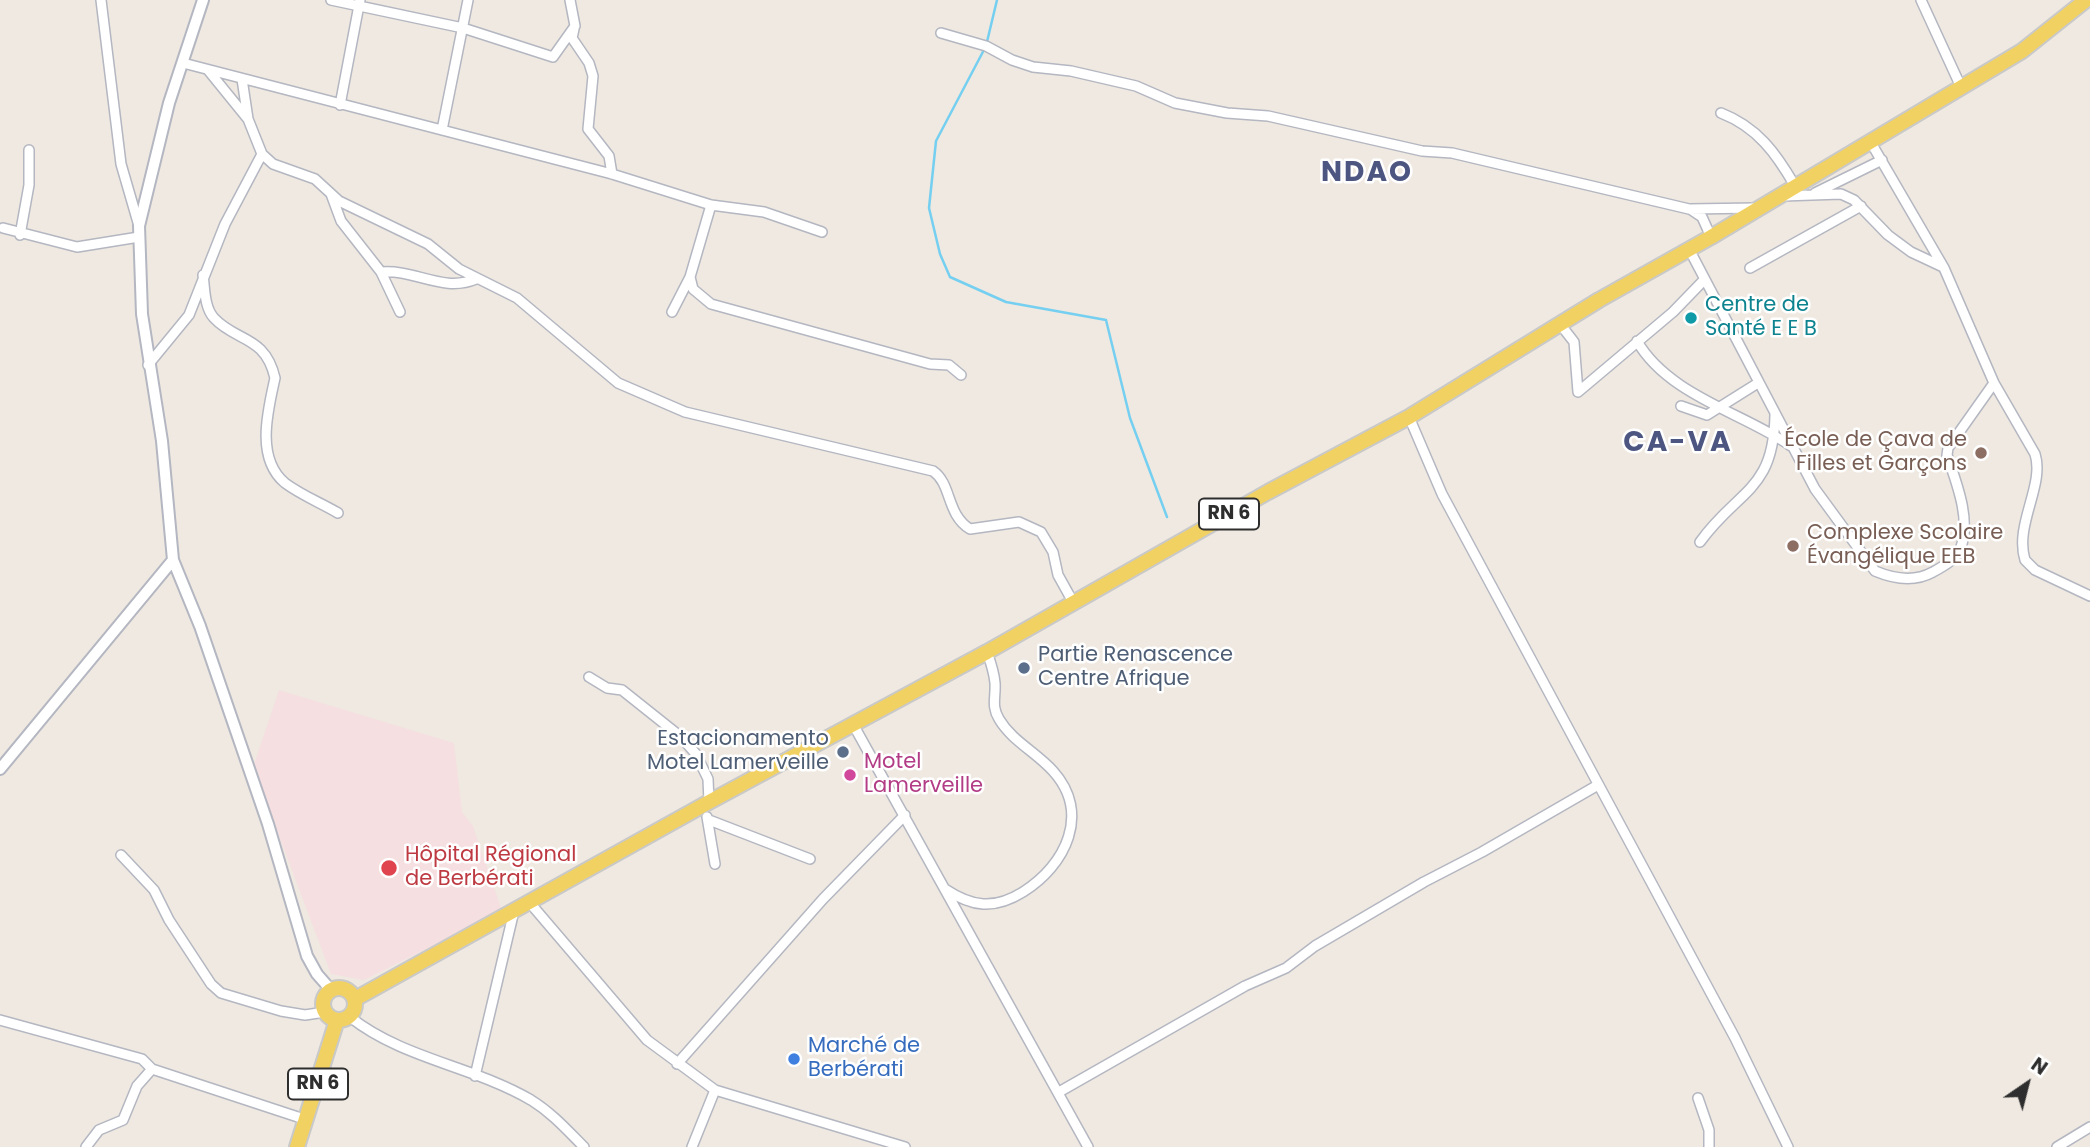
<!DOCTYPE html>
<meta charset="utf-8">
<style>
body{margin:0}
#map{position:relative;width:2090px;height:1147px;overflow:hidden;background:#efe9e1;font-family:Poppins,sans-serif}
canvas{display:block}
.north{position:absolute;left:1992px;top:1049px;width:70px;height:70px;-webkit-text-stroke:5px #fff;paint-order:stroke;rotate:35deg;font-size:19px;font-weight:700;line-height:28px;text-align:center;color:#2e2e2e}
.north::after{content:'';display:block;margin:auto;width:24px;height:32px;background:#2e2e2e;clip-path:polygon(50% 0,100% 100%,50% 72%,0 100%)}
</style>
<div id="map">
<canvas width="2090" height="1147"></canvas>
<div class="north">N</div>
</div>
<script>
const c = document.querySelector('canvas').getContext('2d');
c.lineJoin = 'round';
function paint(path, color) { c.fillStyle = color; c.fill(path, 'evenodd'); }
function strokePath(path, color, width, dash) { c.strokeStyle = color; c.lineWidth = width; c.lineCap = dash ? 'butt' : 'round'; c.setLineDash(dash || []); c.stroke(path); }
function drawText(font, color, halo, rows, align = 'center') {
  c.font = font + ' Poppins,sans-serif'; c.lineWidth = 5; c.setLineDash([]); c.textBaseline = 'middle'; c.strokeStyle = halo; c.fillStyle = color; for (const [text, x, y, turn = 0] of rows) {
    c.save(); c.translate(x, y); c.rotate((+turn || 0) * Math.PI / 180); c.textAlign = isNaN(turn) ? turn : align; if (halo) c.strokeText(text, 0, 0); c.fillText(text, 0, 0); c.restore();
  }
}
const medical = new Path2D(`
 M279 690 454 743 462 812 473 826 502 911 364 980 331 974 253 767Z`);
const stream = new Path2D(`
 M997 0 986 46 936 141 929 208 940 254 950 277 1006 302 1106 320 1130 418 1167 517`);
const minor = new Path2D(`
 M101 0 121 164 139 226
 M331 0 463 28 553 57 575 26 570 0
 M1921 0 1961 87
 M574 29 572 38 589 63 593 76 588 129 609 156 612 174
 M941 33 986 46 1012 60 1033 67 1071 71 1136 86 1175 103 1227 113 1268 116 1422 151 1452 153 1689 209 1756 208
 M183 63 612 174 711 205 764 212 822 232
 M208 70 247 118
 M242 79 248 119 262 154 273 164 315 179 339 201 428 244 459 269 517 298 618 383 685 412 933 471C952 484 946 514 970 529L1019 522 1041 532 1053 552 1058 575 1073 602
 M340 105 360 0
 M1721 113C1757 127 1776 153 1795 186
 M442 130 468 0
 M1870 141 1944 268 1994 383 2035 454C2045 485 2014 525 2025 560L2035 570 2090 596
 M1815 193 1882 160
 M331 194 341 221 381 272 400 312
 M1783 196 1841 194 1854 200 1888 235 1911 252 1943 267
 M1690 209 1702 217 1711 237
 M3 228 77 247 139 237
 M20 235 29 185V150
 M1689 249 1815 489 1875 571C1894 579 1915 582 1933 572 1944 566 1957 559 1961 547 1971 518 1956 482 1947 455L1948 448 1994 383
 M1750 268 1861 206
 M381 272C415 269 443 293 476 279
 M203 275C205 288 204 307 214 318 236 342 265 335 275 378 268 410 255 458 285 483 301 495 321 503 338 513
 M690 277 693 289 711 304 930 364 949 365 961 375
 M672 312 690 277 711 205
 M1560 324 1574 342 1578 392 1673 312 1704 280
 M1637 341C1668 395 1743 413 1791 446
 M148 365 189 315 225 224 262 154
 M1681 406 1707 415 1758 383
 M1409 417 1442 494 1735 1038 1788 1147
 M1700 542C1738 489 1774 492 1775 414
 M589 677 607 688 622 690 681 737 696 754 708 779 709 802
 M854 726 1088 1147
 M707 817 715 864
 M709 820 810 859
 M121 855 154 890 169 920 211 984 221 993 281 1011 305 1015 325 1012
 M945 889C972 907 994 910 1023 892 1066 865 1091 813 1053 771 1036 752 1012 741 999 719 991 706 996 697 995 683 994 672 991 663 987 652
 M530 903 647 1040 715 1090 905 1147
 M350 1017C403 1059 473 1066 531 1100 552 1113 567 1130 584 1147
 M0 1020 142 1059 152 1069 307 1120
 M677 1064 823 899 905 815
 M475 1076 514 911
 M1059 1092 1245 986 1286 968 1315 946 1424 882 1482 852 1598 785
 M1698 1098 1709 1130V1147
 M86 1147 99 1130 123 1120 137 1086 152 1069
 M692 1147 715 1090
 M2057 1147 2090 1127`);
const tertiary = new Path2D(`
 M203 0 169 103 139 226 142 314 162 441 173 560 200 626 268 824 307 956 317 974 331 990
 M0 769 173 560`);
const primary = new Path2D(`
 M323 1004a16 16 0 1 1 32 0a16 16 0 1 1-32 0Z
 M355 999 709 802 987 652 1268 492 1409 417 1599 300 1711 237 2022 51 2086 0
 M297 1147 337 1020`);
const markers = [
 [1691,318,7,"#0f9aa8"],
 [1981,453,7,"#8d6e63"],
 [1793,546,7,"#8d6e63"],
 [1024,668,7,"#5c6f8a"],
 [843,752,7,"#5c6f8a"],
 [850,775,7,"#d1479c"],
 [389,868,9,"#e0444e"],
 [794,1059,7,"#3f7fe0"]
];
const shields = [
 [1229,514,60],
 [318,1084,60]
];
const shieldNames = [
 ["RN 6",1229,514],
 ["RN 6",318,1084]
];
const cultureNames = [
 ["Centre de",1705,306],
 ["Santé E E B",1705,330]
];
const educationNames = [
 ["École de Çava de",1967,441],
 ["Filles et Garçons",1967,465],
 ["Complexe Scolaire",1807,534,"left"],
 ["Évangélique EEB",1807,558,"left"]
];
const serviceNames = [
 ["Partie Renascence",1038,656],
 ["Centre Afrique",1038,680],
 ["Estacionamento",829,740,"right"],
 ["Motel Lamerveille",829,764,"right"]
];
const hotelNames = [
 ["Motel",864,763],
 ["Lamerveille",864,787]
];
const healthNames = [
 ["Hôpital Régional",405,856],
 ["de Berbérati",405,880]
];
const shopNames = [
 ["Marché de",808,1047],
 ["Berbérati",808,1071]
];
const districtNames = [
 ["NDAO",1367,174],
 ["CA-VA",1678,444]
];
paint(medical, '#f5dfe0');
strokePath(stream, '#75cff0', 2.5);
strokePath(minor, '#b4b7c1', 12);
strokePath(tertiary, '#b4b7c1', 14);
strokePath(primary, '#c9c9c9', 18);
strokePath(minor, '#fff', 9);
strokePath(tertiary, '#fff', 10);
strokePath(primary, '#f2d163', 14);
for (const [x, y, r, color] of markers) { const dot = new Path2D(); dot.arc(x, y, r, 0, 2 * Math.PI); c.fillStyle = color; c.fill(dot); strokePath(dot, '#fff', 2.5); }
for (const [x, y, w] of shields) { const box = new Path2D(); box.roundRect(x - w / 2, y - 15.5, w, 31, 5); c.fillStyle = '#fff'; c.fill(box); strokePath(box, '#2e2e2e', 2); }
drawText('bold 19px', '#2e2e2e', null, shieldNames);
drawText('21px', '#0d838f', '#fff', cultureNames, 'left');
drawText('21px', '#785e54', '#fff', educationNames, 'right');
drawText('21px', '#4e5e75', '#fff', serviceNames, 'left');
drawText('21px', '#b23c85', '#fff', hotelNames, 'left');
drawText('21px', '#be3a42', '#fff', healthNames, 'left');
drawText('21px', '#366cbe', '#fff', shopNames, 'left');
c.letterSpacing = '2px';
drawText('bold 28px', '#4d5680', '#fff', districtNames);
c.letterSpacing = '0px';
</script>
